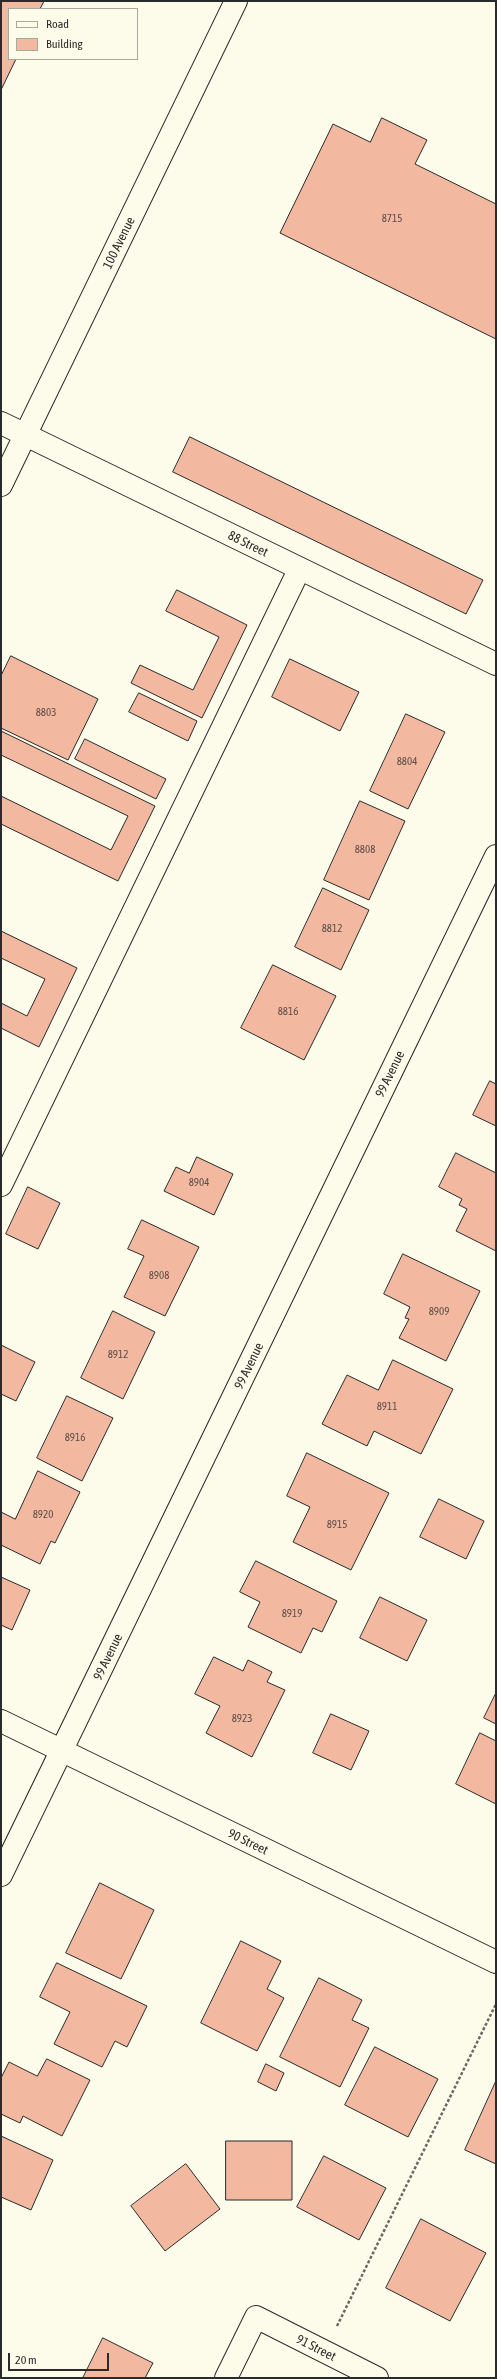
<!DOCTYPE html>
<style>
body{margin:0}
#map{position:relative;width:497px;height:2379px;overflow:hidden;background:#fdfbea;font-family:"Asap Condensed",sans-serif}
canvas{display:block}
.frame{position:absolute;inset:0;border:2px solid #2b2b2b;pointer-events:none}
.legend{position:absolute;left:8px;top:8px;width:130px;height:52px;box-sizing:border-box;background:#fdfbea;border:1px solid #a9a89e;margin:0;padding:5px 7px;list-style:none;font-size:12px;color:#2b2b2b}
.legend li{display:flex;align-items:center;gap:8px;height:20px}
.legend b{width:20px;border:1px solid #a9a89e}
.scale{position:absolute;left:8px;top:2353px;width:101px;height:18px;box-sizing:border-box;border:2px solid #2b2b2b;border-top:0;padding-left:5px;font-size:12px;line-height:14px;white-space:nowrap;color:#2b2b2b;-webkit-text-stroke:3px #fdfbea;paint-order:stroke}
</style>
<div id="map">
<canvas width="497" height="2379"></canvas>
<div class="frame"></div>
<ul class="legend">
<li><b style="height:5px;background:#fdfbea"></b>Road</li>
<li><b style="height:11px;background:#f2b8a0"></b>Building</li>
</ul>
<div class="scale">20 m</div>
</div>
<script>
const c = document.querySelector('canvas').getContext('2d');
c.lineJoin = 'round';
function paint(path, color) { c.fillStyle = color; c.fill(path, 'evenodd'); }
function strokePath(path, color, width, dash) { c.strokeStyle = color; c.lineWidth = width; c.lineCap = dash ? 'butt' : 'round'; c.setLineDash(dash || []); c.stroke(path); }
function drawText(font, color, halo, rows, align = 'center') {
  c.font = font + ' "Asap Condensed",sans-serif'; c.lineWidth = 3; c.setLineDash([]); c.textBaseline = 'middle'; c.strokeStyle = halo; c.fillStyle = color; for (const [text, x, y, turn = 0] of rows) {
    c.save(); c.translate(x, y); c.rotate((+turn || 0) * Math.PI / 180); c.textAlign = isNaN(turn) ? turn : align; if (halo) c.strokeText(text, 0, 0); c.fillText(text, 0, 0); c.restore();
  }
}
const building = new Path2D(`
 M1 1H44L40 9H9V59H16L1 90Z
 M382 118 427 140 415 164 496 204V339L280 233 333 124 370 142Z
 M190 437 483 580 466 614 173 472Z
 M177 590 247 625 202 718 131 683 140 665 193 690 219 637 166 611Z
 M11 656 98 699 68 760 1 728V676Z
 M290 659 359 692 340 731 272 697Z
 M139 693 197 721 188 741 129 712Z
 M406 714 445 732 408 809 370 791Z
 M1 731 155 806 118 881 1 824V796L111 850 128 816 1 755Z
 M85 739 166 779 156 799 75 759Z
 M360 801 405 821 369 900 324 880Z
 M323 888 369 910 341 970 295 947Z
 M1 931 77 968 39 1047 1 1028V1003L27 1016 45 979 1 958Z
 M273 965 336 996 304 1060 241 1028Z
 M490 1081 496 1084V1126L473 1115Z
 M456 1153 496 1173V1251L456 1231 467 1209 459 1205 462 1199 439 1187Z
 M197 1157 233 1174 214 1215 164 1191 176 1167 189 1173Z
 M28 1187 60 1203 38 1249 6 1234Z
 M142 1220 199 1247 165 1316 124 1297 144 1256 128 1249Z
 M403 1254 480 1291 446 1361 399 1338 409 1319 405 1318 410 1307 384 1294Z
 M113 1311 155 1332 123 1399 81 1378Z
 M1 1345 35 1362 16 1401 1 1394Z
 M393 1360 453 1389 421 1454 374 1431 367 1446 322 1424 347 1375 378 1390Z
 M67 1396 113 1418 82 1481 37 1458Z
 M307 1453 389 1493 351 1570 293 1542 310 1507 287 1496Z
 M38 1471 80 1492 55 1543 51 1541 40 1564 1 1545V1512L15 1519Z
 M439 1499 484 1521 466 1559 420 1537Z
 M256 1561 337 1601 322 1632 313 1628 301 1653 248 1627 260 1602 240 1592Z
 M1 1577 30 1590 12 1630 1 1625Z
 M380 1597 427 1620 407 1661 360 1638Z
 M214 1657 243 1671 248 1660 272 1672 267 1682 285 1690 252 1757 206 1733 220 1706 195 1694Z
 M496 1693V1724L484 1718Z
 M331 1714 369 1731 351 1770 313 1753Z
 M480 1733 496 1741V1804L456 1784Z
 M100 1883 154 1910 121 1979 66 1953Z
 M241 1941 281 1961 267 1989 284 1998 257 2051 201 2023Z
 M57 1963 147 2006 127 2047 115 2041 102 2067 54 2044 70 2012 40 1997Z
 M319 1978 362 2000 352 2020 369 2028 340 2087 280 2057Z
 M375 2047 438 2079 408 2137 345 2105Z
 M47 2059 90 2080 62 2136 23 2116 20 2123 1 2114V2078L9 2062 37 2076Z
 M266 2064 284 2073 276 2091 258 2082Z
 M496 2081V2164L465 2150Z
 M1 2136 53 2160 31 2210 1 2197Z
 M226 2141H292V2200H226Z
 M324 2156 386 2188 359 2240 297 2207Z
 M186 2164 220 2209 165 2251 131 2206Z
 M421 2219 486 2253 450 2321 386 2288Z
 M103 2338 153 2363 145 2378H83Z`);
const path = new Path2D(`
 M337 2326 496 2004`);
const minor = new Path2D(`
 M1 423 496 664
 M1 1185 299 570
 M1 1721 496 1962
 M1 1875 496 856
 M226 2378 256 2317 377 2378`);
const major = new Path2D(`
 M1 485 236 1`);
const numberNames = [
 ["8715",392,219],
 ["8803",46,713],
 ["8804",407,762],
 ["8808",365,850],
 ["8812",332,929],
 ["8816",288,1012],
 ["8904",199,1183],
 ["8908",159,1276],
 ["8909",439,1312],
 ["8912",118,1355],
 ["8911",387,1407],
 ["8916",75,1438],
 ["8920",43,1515],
 ["8915",337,1525],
 ["8919",292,1614],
 ["8923",242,1719]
];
const streetNames = [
 ["100 Avenue",119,243,-64],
 ["88 Street",248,544,26],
 ["99 Avenue",390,1074,-64],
 ["99 Avenue",249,1366,-64],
 ["99 Avenue",108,1657,-64],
 ["90 Street",248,1842,26],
 ["91 Street",316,2348,27]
];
paint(building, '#f2b8a0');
strokePath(building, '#2b2b2b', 1);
strokePath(minor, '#2b2b2b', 24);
strokePath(major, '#2b2b2b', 24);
strokePath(path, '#6a6964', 2.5, [3, 2]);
strokePath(minor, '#fdfbea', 22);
strokePath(major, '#fdfbea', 22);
drawText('11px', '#5d4e48', null, numberNames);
drawText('13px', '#2b2b2b', '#fdfbea', streetNames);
</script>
